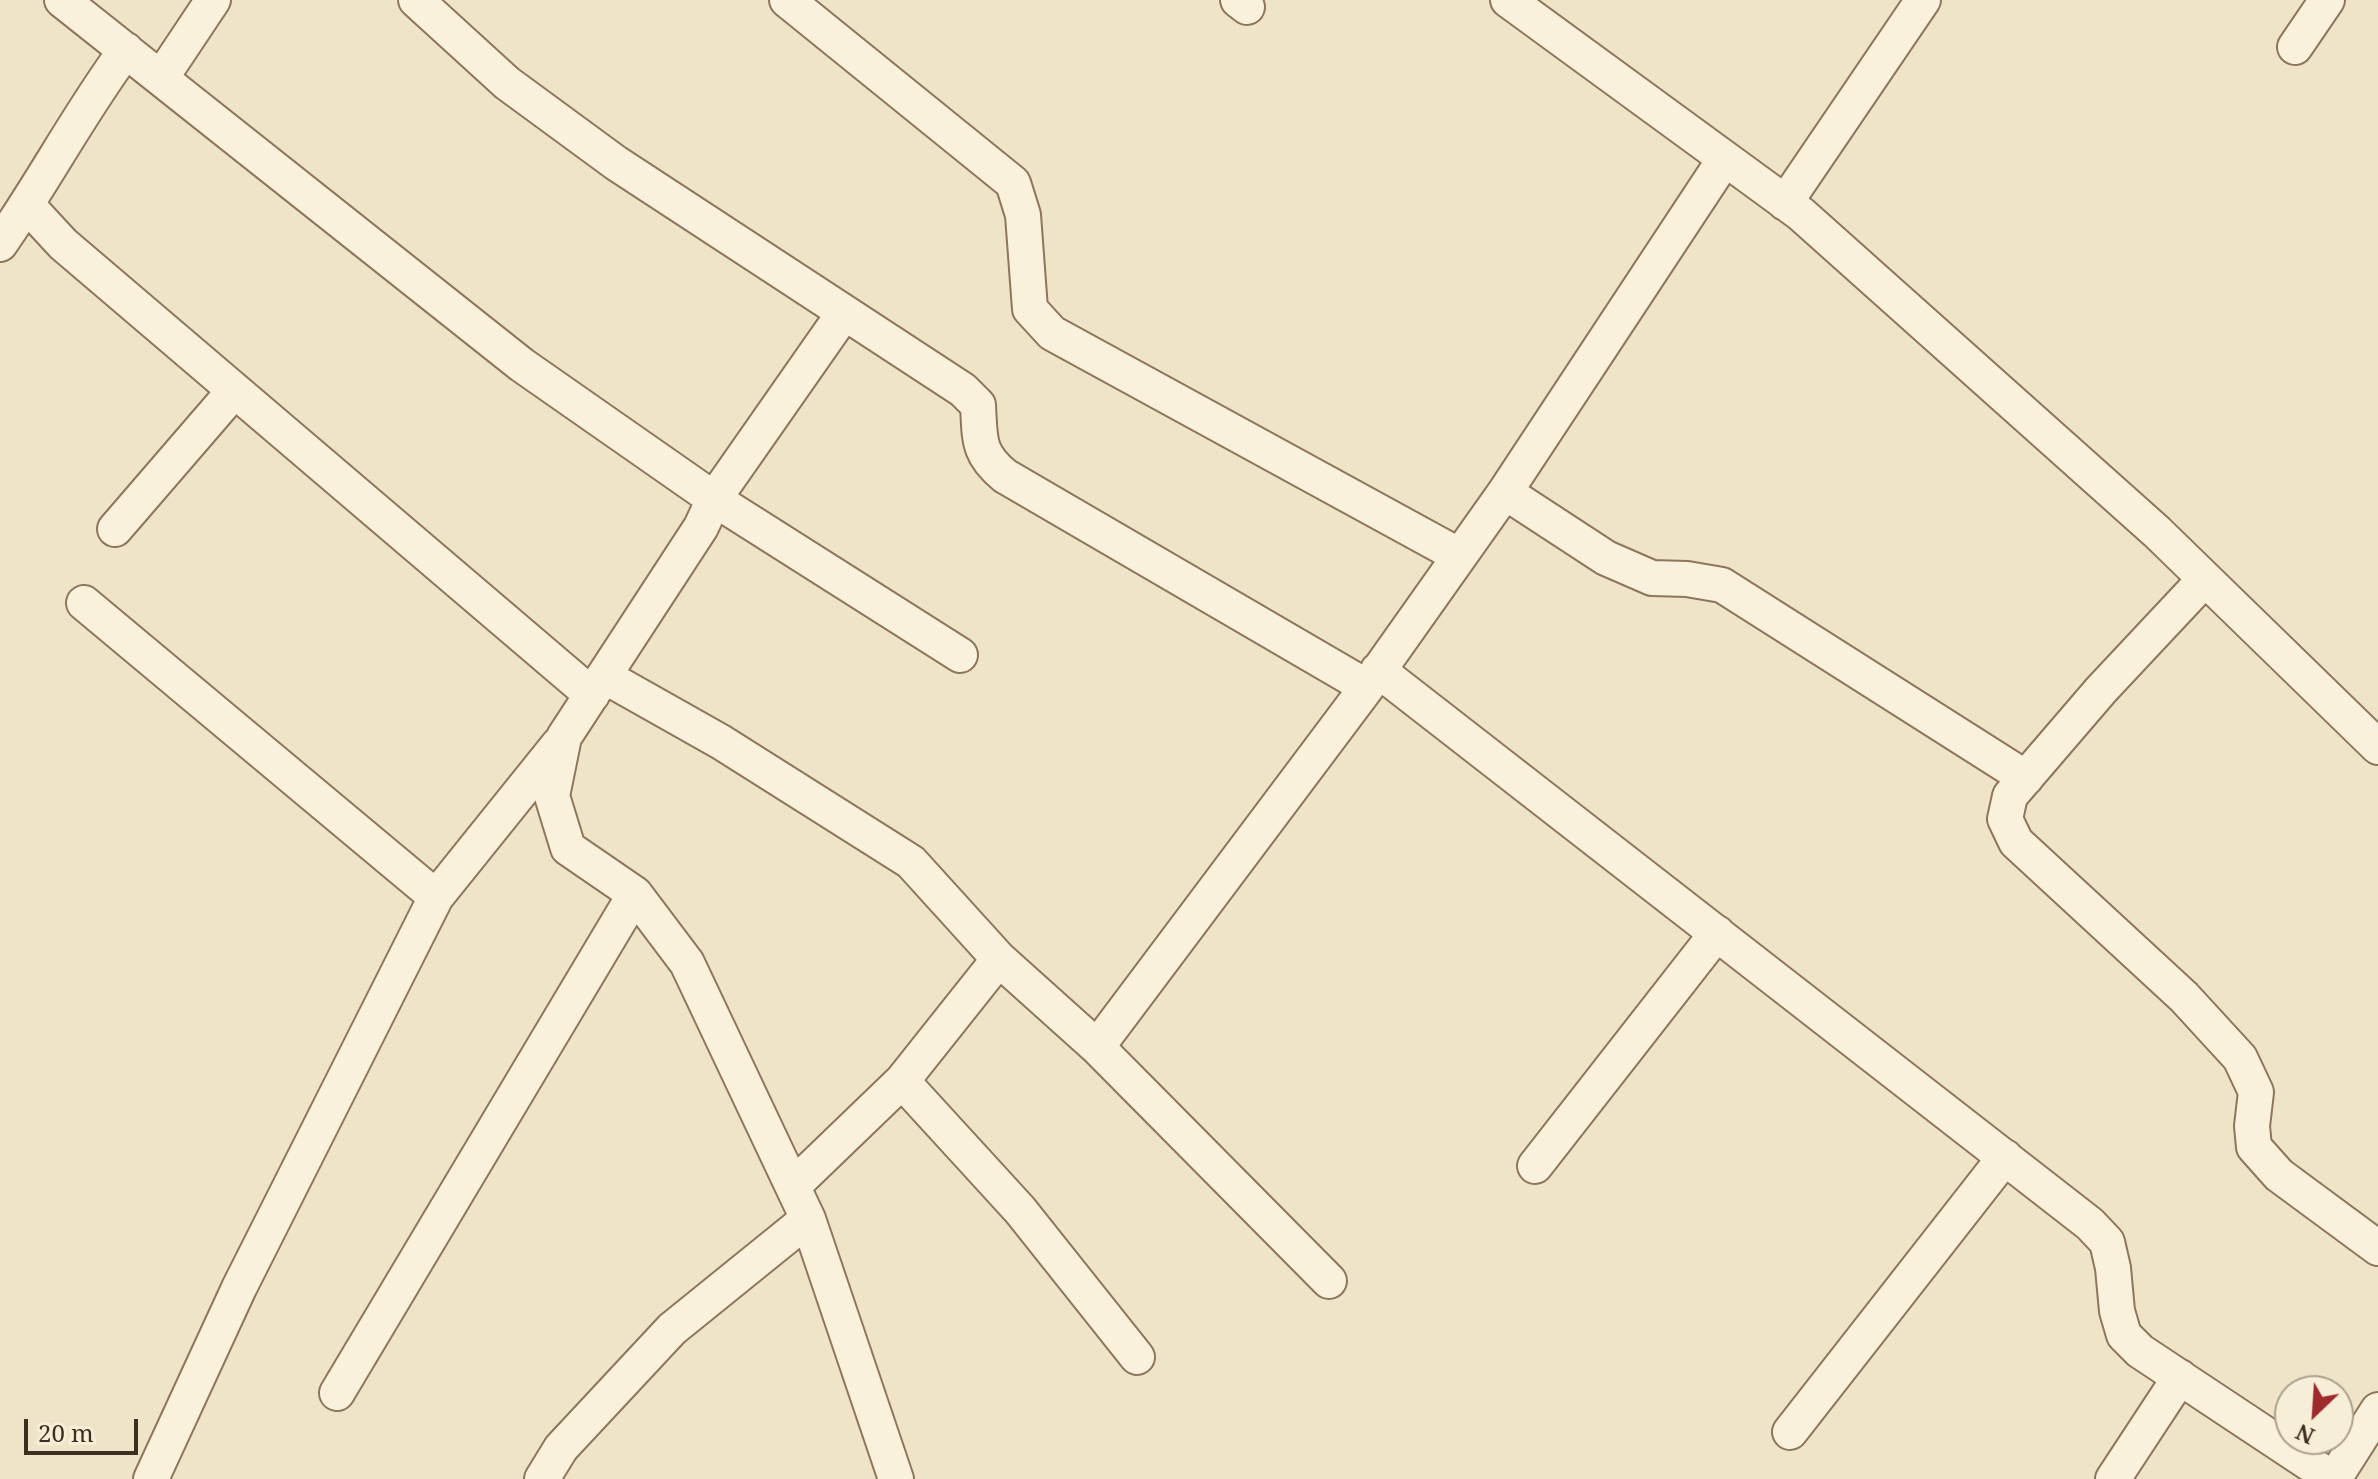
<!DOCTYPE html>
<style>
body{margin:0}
#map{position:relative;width:2378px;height:1479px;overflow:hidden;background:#f0e4c8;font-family:"Noto Serif",serif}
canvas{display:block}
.north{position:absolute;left:2274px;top:1375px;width:80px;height:80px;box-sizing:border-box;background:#f7eed8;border:2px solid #ada18e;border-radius:50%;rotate:205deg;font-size:22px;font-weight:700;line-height:32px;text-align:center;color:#3d2e20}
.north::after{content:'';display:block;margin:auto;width:28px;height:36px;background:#9e2a2b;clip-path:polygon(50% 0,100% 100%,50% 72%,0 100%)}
.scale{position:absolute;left:24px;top:1419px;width:114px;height:36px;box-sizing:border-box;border:4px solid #3d2e20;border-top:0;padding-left:10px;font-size:24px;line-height:28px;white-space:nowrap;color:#3d2e20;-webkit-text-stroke:6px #f7eed8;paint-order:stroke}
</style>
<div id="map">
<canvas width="2378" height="1479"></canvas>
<div class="north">N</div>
<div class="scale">20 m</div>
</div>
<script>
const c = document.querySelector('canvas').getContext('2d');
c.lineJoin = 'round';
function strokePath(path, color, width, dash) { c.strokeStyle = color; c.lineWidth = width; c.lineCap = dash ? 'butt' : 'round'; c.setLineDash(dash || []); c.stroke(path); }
const street = new Path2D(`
 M62 0 522 365 714 499 960 655
 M416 0 507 83 616 163 963 390 978 405C980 439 977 453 1005 476L1367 687
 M787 0 1013 183 1023 215 1030 309 1052 333 1458 555
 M1238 0 1247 7
 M1508 0 1801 214 2157 532 2378 747
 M2295 47 2327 0
 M161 78 213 0
 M1785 203 1923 0
 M27 205 63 244 592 695
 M0 244C44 181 80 112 126 50
 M844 313 714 499 701 527 564 737 552 796 568 848 635 894 687 963 808 1219 896 1479
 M1505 492 1606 558 1652 578 1687 579 1722 585 2026 778
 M115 529 234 391
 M2205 579 2101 690 2010 796 2005 819 2016 842 2184 997 2240 1058 2256 1092 2252 1126 2254 1147 2279 1175 2378 1248
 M84 603 436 897
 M1378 670 2090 1224 2107 1242 2113 1268 2117 1311 2124 1335 2140 1351 2333 1479
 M604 676 721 742 911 862 999 959 1097 1047 1329 1281
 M1097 1047 1367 687 1505 492 1724 160
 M902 1081 1020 1210 1137 1357
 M1535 1166 1717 933
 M793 1186 902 1081 999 959
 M337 1393 635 894
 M1790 1432 2005 1157
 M151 1479 239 1288 436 897 559 744
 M542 1479 561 1448 672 1329 808 1219
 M2113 1479 2180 1377
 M2334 1479 2378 1410`);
strokePath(street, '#8d765c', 38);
strokePath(street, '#faf1dc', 34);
</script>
